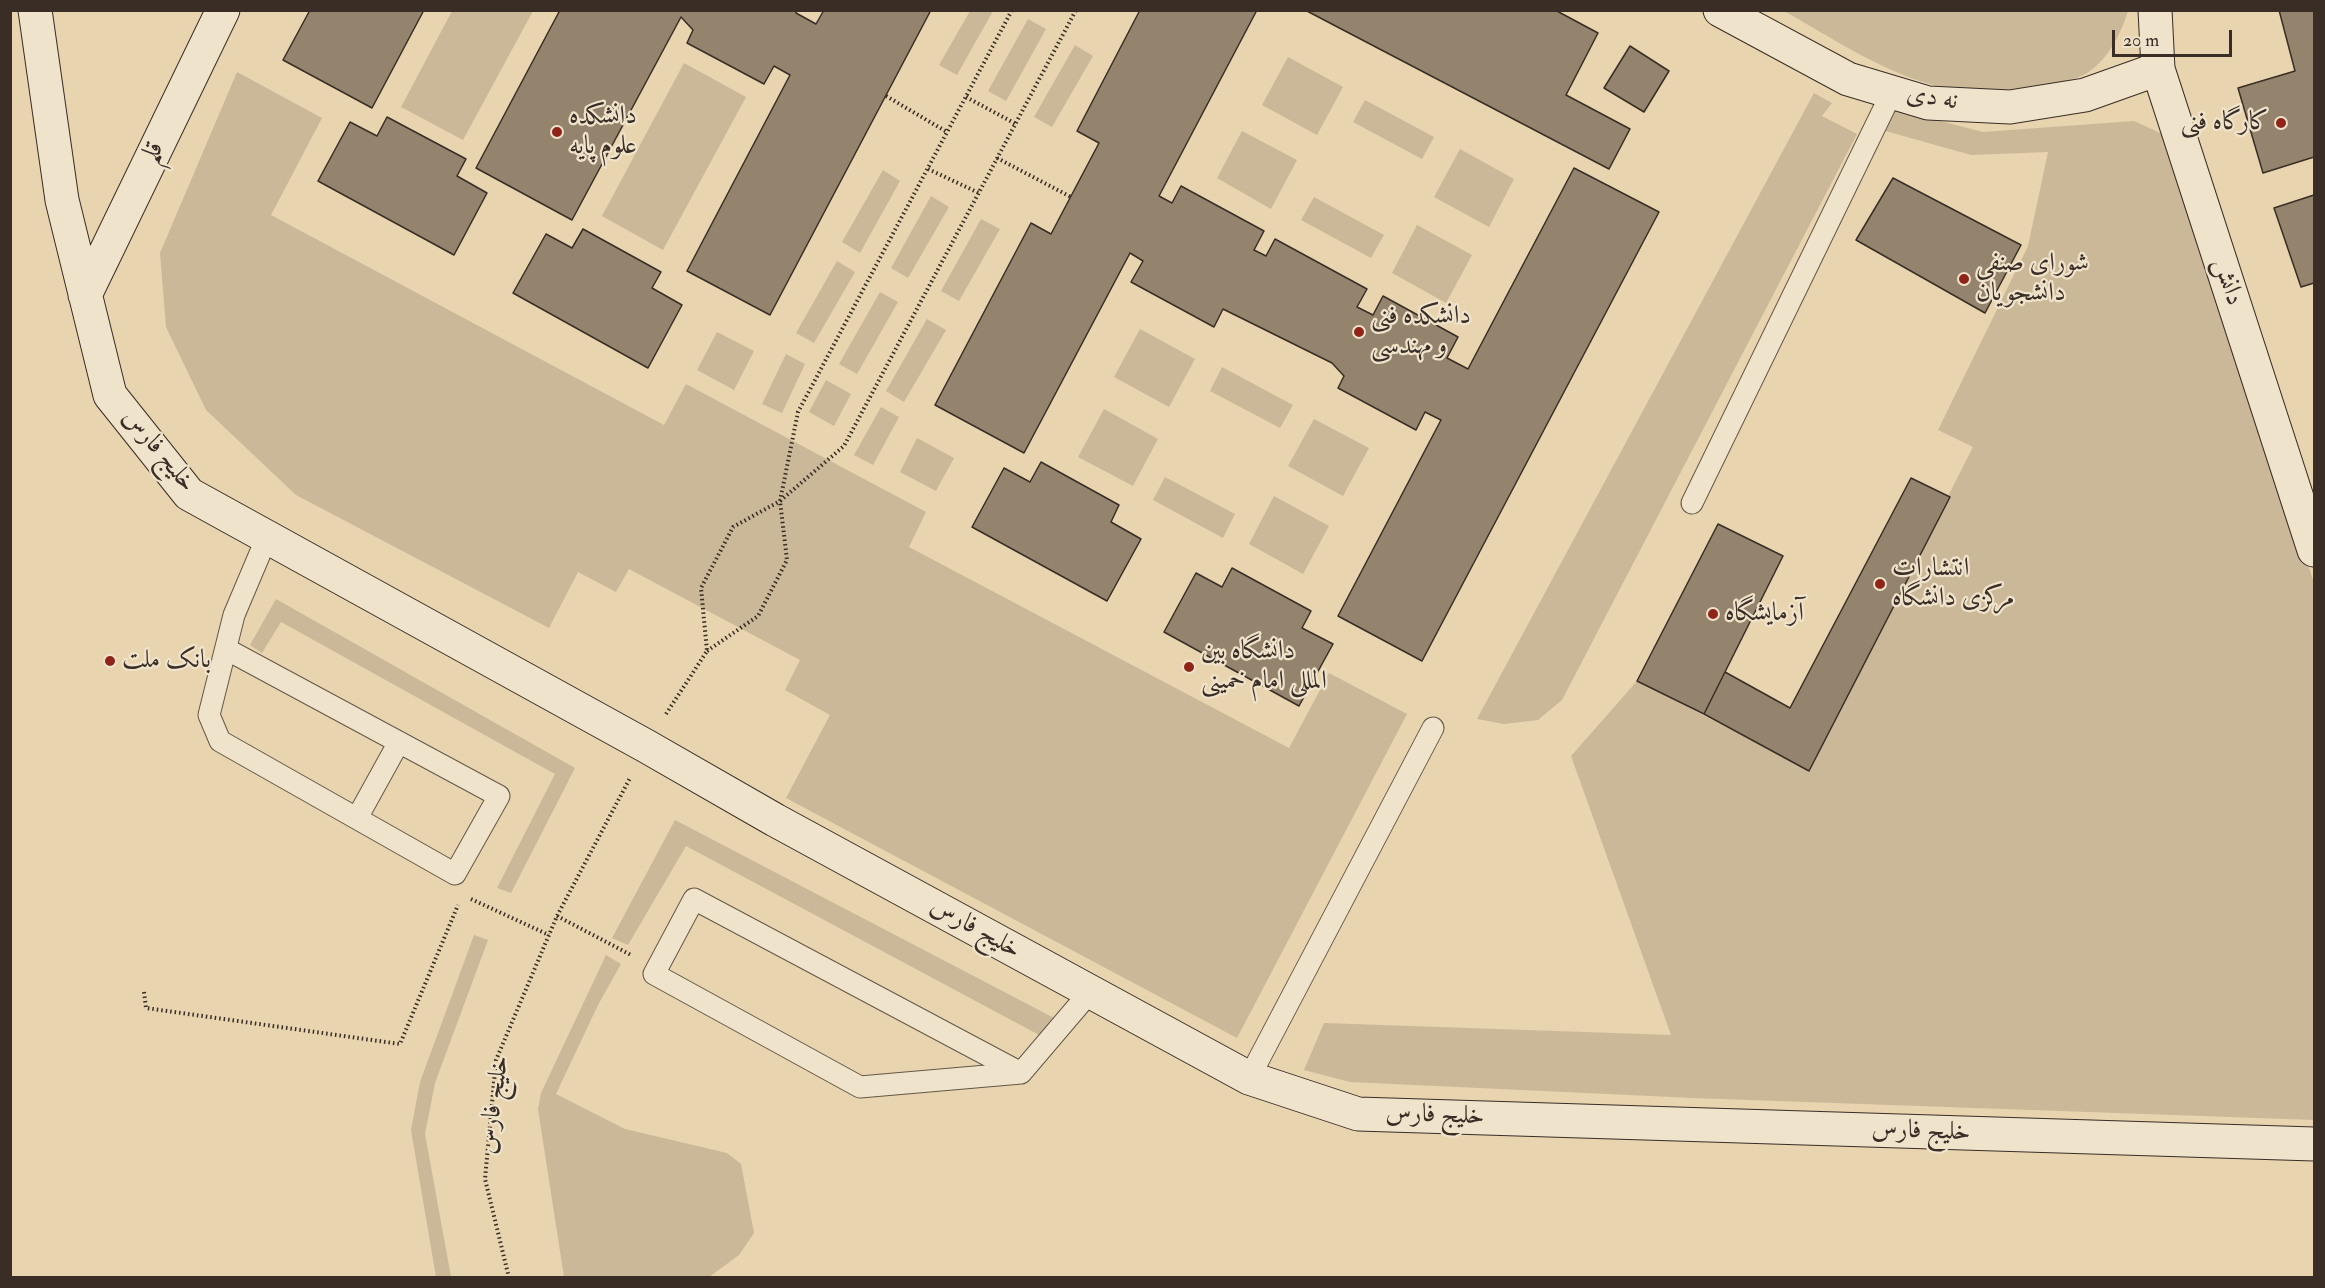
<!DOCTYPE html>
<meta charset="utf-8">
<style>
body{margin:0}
#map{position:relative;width:2325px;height:1288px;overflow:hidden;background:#e8d4af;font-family:"IM FELL Double Pica",serif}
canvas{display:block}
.frame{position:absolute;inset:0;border:12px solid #392d26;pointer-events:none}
.scale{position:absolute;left:2112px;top:30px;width:120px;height:27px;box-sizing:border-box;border:3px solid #392d26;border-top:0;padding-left:8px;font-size:18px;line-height:21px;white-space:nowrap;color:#392d26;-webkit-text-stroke:4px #f0e3cb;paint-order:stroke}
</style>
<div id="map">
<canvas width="2325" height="1288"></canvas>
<div class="frame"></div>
<div class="scale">20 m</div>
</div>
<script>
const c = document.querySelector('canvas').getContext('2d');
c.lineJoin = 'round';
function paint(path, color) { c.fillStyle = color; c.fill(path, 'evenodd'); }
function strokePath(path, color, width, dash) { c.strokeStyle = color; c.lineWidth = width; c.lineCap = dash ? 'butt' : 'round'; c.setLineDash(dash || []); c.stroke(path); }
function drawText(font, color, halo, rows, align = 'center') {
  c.font = font + ' "IM FELL Double Pica",Amiri,serif'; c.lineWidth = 4.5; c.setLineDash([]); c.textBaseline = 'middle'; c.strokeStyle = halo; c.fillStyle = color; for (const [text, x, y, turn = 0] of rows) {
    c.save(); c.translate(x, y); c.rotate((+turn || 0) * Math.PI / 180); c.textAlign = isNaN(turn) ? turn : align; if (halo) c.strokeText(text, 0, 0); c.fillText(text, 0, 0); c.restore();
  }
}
const green = new Path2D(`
 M452 11H533L463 140 401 107Z
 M970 11H993L957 75 939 65Z
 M1784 11H2128C2120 37 2102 72 2073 79 2063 82 2051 83 2041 85 2014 89 1986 93 1959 90 1898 83 1836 40 1784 11Z
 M1028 19 1046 29 1006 101 988 91Z
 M1075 45 1093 56 1052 127 1034 117Z
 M1288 57 1343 87 1317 135 1262 105Z
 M684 63 746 97 663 250 602 216Z
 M237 72 322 118 271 215 664 425 686 384 926 512 909 547 1289 748 1329 673 1407 714 1237 1038 786 798 830 715 785 690 800 660 629 569 616 592 578 572 549 628 296 495 206 410 166 327 160 253Z
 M1814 93 1832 103 1822 116 1857 134 1562 700 1538 720 1504 724 1477 719Z
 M1365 100 1434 137 1422 159 1353 122Z
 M1890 108 1983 132 2134 121 2169 137 2314 583V1120L1693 1098 1350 1082 1304 1070 1324 1023 1671 1035 1571 756 1637 681 1809 770 1973 447 1938 430 2028 246 2048 152 1971 155 1882 130Z
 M1242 131 1297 160 1271 209 1217 178Z
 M1460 149 1514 179 1489 227 1434 197Z
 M883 170 900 181 860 253 842 242Z
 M931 196 949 207 908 278 891 268Z
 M1314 197 1384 235 1371 258 1301 220Z
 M981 219 1000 229 959 301 941 291Z
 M1417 225 1472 255 1446 303 1392 273Z
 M837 261 855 272 814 343 796 333Z
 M880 292 898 302 857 374 839 364Z
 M927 319 946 330 904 402 886 391Z
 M1140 329 1195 359 1169 407 1114 377Z
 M717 332 754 351 734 390 697 370Z
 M786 354 805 364 782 413 762 404Z
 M1222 367 1293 405 1280 428 1210 391Z
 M826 380 851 394 834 426 809 412Z
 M881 407 899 417 873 465 854 455Z
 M1104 409 1158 439 1133 486 1078 457Z
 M1314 419 1369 448 1343 496 1288 466Z
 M917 438 954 458 936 491 900 472Z
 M1165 477 1235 514 1223 538 1153 500Z
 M1274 496 1329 526 1303 574 1249 544Z
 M276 599 575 768 511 893 497 888 555 774 281 622 262 653 250 645Z
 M675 820 1056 1019 1041 1036 686 846 628 945 612 938Z
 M474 935 488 940 435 1083 425 1134 451 1277H436L411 1130 420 1082Z
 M606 955 621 964 598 1005 556 1094 625 1129 727 1153 741 1164 754 1233 739 1255 709 1277H564L538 1109 541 1093Z`);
const building = new Path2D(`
 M310 10H424L372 108 283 60Z
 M560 10H797L796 13 816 24 824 10H931L770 315 687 271 790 75 774 66 764 84 687 43 693 30 681 17 572 220 476 168Z
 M1140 10H1257L1159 196 1172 203 1181 186 1264 231 1254 250 1266 256 1275 239 1367 289 1357 307 1373 315 1383 296 1458 337 1447 358 1468 369 1574 168 1659 212 1422 661 1338 616 1441 420 1425 412 1416 430 1338 388 1344 376 1332 363 1223 309 1214 327 1131 282 1143 261 1130 253 1024 453 935 405 1031 223 1051 234 1099 143 1077 131Z
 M1305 10H1555L1598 33 1566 95 1630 129 1609 169Z
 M2279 10H2314V157L2263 173 2238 88 2295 71Z
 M1630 46 1669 71 1644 112 1604 88Z
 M387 117 466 159 457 176 487 193 454 255 318 181 350 122 377 136Z
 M1893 178 2021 245 1985 313 1856 240Z
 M2314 195V283L2301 287 2274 208Z
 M583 229 661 272 652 288 682 305 648 368 513 293 546 234 572 248Z
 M1041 462 1119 505 1111 522 1141 539 1107 601 972 527 1004 468 1030 482Z
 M1911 478 1950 497 1809 771 1704 714 1725 672 1790 708Z
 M1718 524 1783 556 1704 714 1637 681Z
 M1232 568 1311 611 1302 628 1333 644 1299 706 1164 632 1196 573 1222 587Z`);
const path = new Path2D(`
 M886 96 947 132
 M966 97 1016 124
 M997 158 1071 197
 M928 169 979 193
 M707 651 758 616 787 560 780 501 844 446 1076 10
 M666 714 707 651 701 588 733 527 780 501 798 412 1012 10
 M471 899 549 935
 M557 916 631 955
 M144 992 146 1008 400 1044 458 905
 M509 1278 485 1179 496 1060 557 916 630 778`);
const lane = new Path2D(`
 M1692 503 1892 92
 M226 649 499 796 455 874 220 741 209 715 234 615 267 537
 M357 818 399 742
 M1021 1073 860 1087 654 974 694 899 1021 1073 1090 992
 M1249 1078 1433 728`);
const secondary = new Path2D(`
 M35 10 62 200 110 395 189 494 646 746 775 820 1249 1078 1358 1114 2314 1144
 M1720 10 1848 79 1928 103 2010 107 2085 95 2158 69
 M2155 10 2158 69 2314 550
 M85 295 223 10`);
const markers = [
 [2281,123,6,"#8f2418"],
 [557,132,6,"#8f2418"],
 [1964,279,6,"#8f2418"],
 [1359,332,6,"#8f2418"],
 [1880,584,6,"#8f2418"],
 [1713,614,6,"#8f2418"],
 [110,661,6,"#8f2418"],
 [1189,667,6,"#8f2418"]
];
const streetNames = [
 ["نه دی",1932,99,9],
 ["قلم",154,153,-64],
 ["دانش",2227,282,72],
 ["خلیج فارس",158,451,50],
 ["خلیج فارس",975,929,29],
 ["خلیج فارس",495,1105,-82],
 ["خلیج فارس",1435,1116,2],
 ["خلیج فارس",1921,1132,2]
];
const poiNames = [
 ["دانشکده",569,117],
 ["علوم پایه",569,147],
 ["کارگاه فنی",2269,123,"right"],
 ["شورای صنفی",1976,264],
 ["دانشجویان",1976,294],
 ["دانشکده فنی",1371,317],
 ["و مهندسی",1371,347],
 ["انتشارات",1892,569],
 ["مرکزی دانشگاه",1892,599],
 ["آزمایشگاه",1725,614],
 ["دانشگاه بین",1201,652],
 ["المللی امام خمینی",1201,682],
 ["بانک ملت",122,661]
];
paint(green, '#cab898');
paint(building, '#94846d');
strokePath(building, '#392d26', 1.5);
strokePath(lane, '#655748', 23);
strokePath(secondary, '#392d26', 35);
strokePath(path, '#392d26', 4, [1.5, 3]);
strokePath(lane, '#f0e3cb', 21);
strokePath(secondary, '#f0e3cb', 33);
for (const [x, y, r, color] of markers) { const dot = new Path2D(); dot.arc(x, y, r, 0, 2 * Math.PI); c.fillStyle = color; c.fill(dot); strokePath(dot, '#f0e3cb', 2); }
drawText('26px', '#392d26', '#f0e3cb', streetNames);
drawText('26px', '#392d26', '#f0e3cb', poiNames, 'left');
</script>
